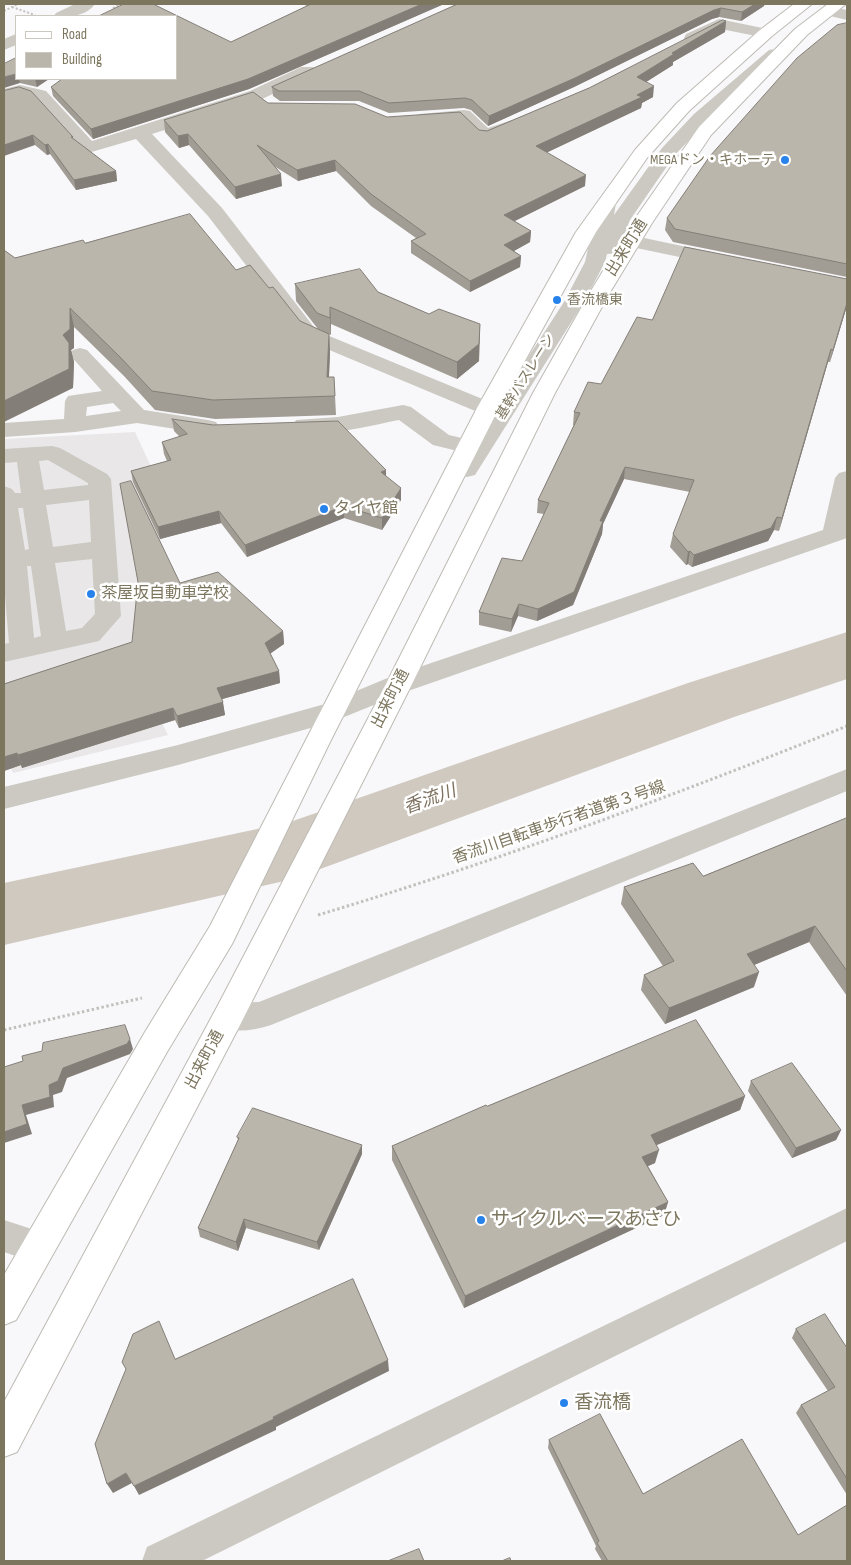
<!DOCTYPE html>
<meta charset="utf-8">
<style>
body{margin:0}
#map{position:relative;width:851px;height:1565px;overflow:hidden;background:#f8f7fa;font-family:"Sofia Sans Condensed",sans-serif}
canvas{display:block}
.frame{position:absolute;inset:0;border:5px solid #7d765f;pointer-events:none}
.legend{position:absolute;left:15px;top:15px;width:162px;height:65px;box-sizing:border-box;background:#fff;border:1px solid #cbc8bf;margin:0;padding:6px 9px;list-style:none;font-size:15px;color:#7d765f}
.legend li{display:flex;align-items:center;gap:10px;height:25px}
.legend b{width:25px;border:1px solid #cbc8bf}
</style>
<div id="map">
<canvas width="851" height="1565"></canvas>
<div class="frame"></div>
<ul class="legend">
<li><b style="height:6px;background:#fff"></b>Road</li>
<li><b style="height:14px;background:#bbb6ac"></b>Building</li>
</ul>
</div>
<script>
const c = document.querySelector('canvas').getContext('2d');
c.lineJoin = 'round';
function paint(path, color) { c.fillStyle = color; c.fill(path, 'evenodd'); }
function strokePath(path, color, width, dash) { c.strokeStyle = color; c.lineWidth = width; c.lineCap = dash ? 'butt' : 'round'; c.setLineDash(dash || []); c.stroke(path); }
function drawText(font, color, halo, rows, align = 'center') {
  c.font = font + ' "Sofia Sans Condensed","Noto Sans JP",sans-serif'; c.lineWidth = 5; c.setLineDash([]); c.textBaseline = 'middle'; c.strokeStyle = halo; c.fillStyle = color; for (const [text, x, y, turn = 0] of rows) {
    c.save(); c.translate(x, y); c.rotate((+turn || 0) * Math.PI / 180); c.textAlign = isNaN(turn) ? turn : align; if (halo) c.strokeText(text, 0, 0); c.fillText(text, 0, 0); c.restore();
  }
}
const built = new Path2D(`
 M135 432 181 531 151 544 133 664 168 735 13 773 4 751V439Z`);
const river = new Path2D(`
 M847 632V679L734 717 293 879 4 945V883L290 822 688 683Z`);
const pathFar1 = new Path2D(`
 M12 7 35 15
 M113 8 120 4
 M4 11 18 4`);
const path = new Path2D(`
 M318 915C498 861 673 796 847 726
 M4 1030 142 998`);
const minor = new Path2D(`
 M75 4H95C86 17 67 17 54 16L56 13Z
 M828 6 847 10V20L822 14 820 11 822 8Z
 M719 19 772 30 774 33 772 36 766 38 721 29 698 42H686L684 38 686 34Z
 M16 34V45L4 50V39Z
 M775 49 781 50 783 54 781 58 706 122 674 156 630 220 625 234 725 255 728 259 725 263 718 265 622 245 618 253 607 254 605 262 584 302 475 475 467 477 459 475 456 470 466 453 433 445 399 420C367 426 328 438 296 430L293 425 296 420 338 417 403 405 411 407 449 435 474 441 492 414 480 413 303 339 208 216 136 139 88 153 82 152 34 99 21 95 4 100V89L20 85 46 91 92 141 250 91 301 67H313L316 71 313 75 262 99 152 134 222 208 317 331 497 405 564 302 585 262 598 203 600 199 607 197 614 199 616 203 614 215 662 148 694 114 769 50Z
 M464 110 470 111 488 128 512 120 518 121 521 125 518 129C483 144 488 148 460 121L426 123 420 122 417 118 420 114Z
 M80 348 87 350 144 410 208 420 216 422 219 427 216 432 208 434 137 423 75 432 4 437V423L64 419 65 401 68 396 102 391 69 354 73 350ZM113 403 121 411 86 416 87 407Z
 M52 446 60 448 107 474 111 479 121 616 99 641 4 662V644L9 643 4 583V486L12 489 15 493H21L17 462 4 463V449ZM48 460 88 483V485L44 490 39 461ZM89 500 91 542 53 547 46 505ZM18 508H23L29 549 25 550ZM92 559 95 614 82 628 66 631 55 563ZM27 566H31L41 636 34 638Z
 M847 471V538L408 691 332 722 178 765 4 809V787L178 745 325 704 390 677 823 530 835 478 839 473Z
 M847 769V791L271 1025C254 1031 234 1033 217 1027L213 1017 217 1007 228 1003 259 1002Z
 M847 1208V1241L202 1561H142L147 1547Z
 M4 1220 50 1235 55 1247 50 1259 38 1264 4 1252Z`);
const major = new Path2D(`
 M794 4H812L772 36 689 111 647 158 596 232 499 408 330 742 232 944 167 1052 16 1320 4 1325V1275L145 1032 210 926 477 408 576 232 635 150 677 103 760 30Z
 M828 4H846L807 35 711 135 652 223 609 294 555 393 412 684 239 1027 17 1452 4 1457V1402L217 1007 386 684 533 393 589 294 632 223 699 127 795 29Z`);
const wall = new Path2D(`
 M303 4H444L249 89 93 139 53 96 51 87 231 42 307 6Z
 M458 4 764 6 741 21 719 17 712 19 574 87 488 126 471 110 464 108 389 113 359 101H280L273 96 272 87Z
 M726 21 725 32 673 62V65L646 82 653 97 642 103 641 108 546 153 585 186 514 221 531 231 530 242 514 251 521 256 520 267 470 292 411 253V241L416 238 371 206 336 171 298 181 274 166 282 186 236 199 189 145 179 148 165 132 164 120 268 103 387 117 487 131 589 88Z
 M847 23V277L673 242 665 230 667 218Z
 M16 79H49L37 87 20 83Z
 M4 91 73 137V139L116 171 117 181 76 190 50 154 47 155 35 145Z
 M85 243 236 270 269 288 300 321 318 329 296 301 295 284 378 292 429 314 480 324 479 361 457 379 331 324V335L329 334 330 352 329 377H334L336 415 215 419 155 410 124 376 74 327V348L71 350 74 362 73 388 15 258Z
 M847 306 830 362H828L779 531 774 530 768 541 692 567 688 564 686 565 670 547 673 534 690 492 624 479 603 524 602 534 573 605 537 621 518 616 511 632 479 625V612L522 561 544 514 537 513 538 500 574 425H573L574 412 601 384Z
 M172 419 386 476 401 500 382 530 344 518 247 557 221 523 160 539 133 482 131 471 167 461 164 454 162 442 180 437 174 431Z
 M180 583 283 631 284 644 270 653 279 671 280 683 222 699 225 715 179 728 175 720 22 768 21 765 4 771V684L132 642Z
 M847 818V996L809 942 754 965V987L665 1024 641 990 644 975 663 966 621 904 624 887 703 876Z
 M751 1081 841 1130 836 1140 792 1158 748 1091Z
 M745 1096 740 1110 657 1145 655 1163 648 1166 668 1202 664 1215 464 1308 392 1160V1146L487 1106Z
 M237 1137 362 1154 319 1250 246 1228 238 1251 200 1237 198 1228 238 1140Z
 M796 1329 847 1348V1495L796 1413 801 1405 828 1391 792 1338Z
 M549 1440 643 1494 798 1535 847 1561H602L595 1549 596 1546 548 1448Z`);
const shadedWall = new Path2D(`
 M422 4H444L249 89 93 139 91 129Z
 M755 4H765L764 6 741 21 742 12Z
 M721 8 719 17 712 19 574 87 488 126 489 116 714 10Z
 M726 21 725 32 673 62V65L635 89 637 77 672 53Z
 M16 74V79H19L20 83 4 88V77Z
 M35 79H49L37 87Z
 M654 86 653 97 642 103 641 108 535 158 536 146Z
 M188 134 189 145 179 148 178 136Z
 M33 135 35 145 4 156V145Z
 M48 144 50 154 47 155 45 145Z
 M335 160 336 171 298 181 297 170Z
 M116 171 117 181 76 190 74 180Z
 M281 174 282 186 236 199 235 187Z
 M586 175 585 186 503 227 504 215Z
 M531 231 530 242 503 257 504 245Z
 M521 256 520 267 470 292V281Z
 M847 303V306L830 362 833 350Z
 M330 307 331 324V335L330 318Z
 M70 308 74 327V348L71 350 74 362 73 388 4 422V401L63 335Z
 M480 324 479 361 457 379V362Z
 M329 334 330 352 328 396 327 377Z
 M831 349 828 362 779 531 782 518Z
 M625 467 624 479 603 524 602 534 573 605 537 621 538 609 600 521Z
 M386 470V481L381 472Z
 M401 488V500L382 530V518Z
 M344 506V518L247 557 245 545Z
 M219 511 221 523 160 539 158 527Z
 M777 517 774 530 768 541 692 567 694 555Z
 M690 551 688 564 686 565 688 552Z
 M519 604 518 616 511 632 512 619Z
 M283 631 284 644 267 656 265 643Z
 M279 671 280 683 219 700 217 688Z
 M223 702 225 715 179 728 177 716Z
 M173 708 175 720 22 768 18 755Z
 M17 753 21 765 4 771V757Z
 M815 926 809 942 742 970 747 954Z
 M759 972 754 987 665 1024 669 1008Z
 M130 1039 133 1049 130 1054 67 1078 62 1092 53 1095 54 1107 26 1115 32 1134 4 1143V1132L22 1105 49 1085 63 1068Z
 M745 1096 740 1110 647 1149 651 1135Z
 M841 1130 836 1140 792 1158 796 1148Z
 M362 1145V1154L319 1250 317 1242Z
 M659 1150 655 1163 639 1170 642 1157Z
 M668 1202 664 1215 464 1308 465 1296Z
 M244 1219 246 1228 238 1251 236 1242Z
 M388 1360 389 1371 276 1427V1430L139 1495 134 1486Z
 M126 1473 132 1483 113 1493 107 1484Z`);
const building = new Path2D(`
 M124 4H153L231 42 311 4H422L248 79 91 129 51 87 62 79H176V16H99Z
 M458 4H755L742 12 721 8 714 10 575 78 489 116 472 100 465 98 389 103 359 91H279L272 87Z
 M723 20 726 21 672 53 674 54 637 77 654 86 637 95 642 97 536 146 586 175 504 215 531 231 504 245 521 256 470 281 411 241 426 234 371 194 335 160 297 170 257 145 281 174 235 187 188 134 178 136 164 120 253 92 268 103 355 104 387 117 460 112 479 130 487 131 589 88Z
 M847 23V264L675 229 667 218 710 156 797 58 837 25Z
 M16 58V74L4 77V64Z
 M19 87 31 91 73 137H71L116 171 74 180 48 144 45 145 33 135 4 145V91Z
 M190 214 236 270 250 265 269 288 273 287 300 321 329 334 327 377H334L335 396 213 400 152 391 120 357 70 308V329L63 335 69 343V369L4 401V250L15 258 83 240 85 243Z
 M685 247 847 279V303L833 350 831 349 782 518 777 517 771 528 694 555 690 551 688 552 673 534 694 480 625 467 600 521H603L574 592 538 609 519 604 512 619 479 612 502 558 522 561 549 503 538 500 580 413 574 412 588 382 601 384 637 317 652 320Z
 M360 269 378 292 429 314 439 309 480 324 479 344 457 362 330 307V318L317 313 295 284Z
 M172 419 213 425 338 421 386 470 381 472 401 488 382 518 344 506 245 545 219 511 158 527 131 471 171 460 162 442 187 434Z
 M131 481 180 583 218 572 283 631 265 643 279 671 217 688 223 702 177 716 173 708 18 755 17 753 4 757V684L132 642 138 582 120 484Z
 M847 818V971L815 926 747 954 759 972 669 1008 644 975 674 961 624 887 693 863 703 876Z
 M696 1020 745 1096 651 1135 659 1150 642 1157 668 1202 465 1296 392 1146 486 1105 487 1106Z
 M125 1025 130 1039 127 1044 63 1068 58 1081 49 1085 50 1097 22 1105 27 1124 4 1132V1067L23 1061 22 1056 42 1051 43 1043Z
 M792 1063 841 1130 796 1148 751 1081Z
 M253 1108 362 1145 317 1242 244 1219 236 1242 198 1228 239 1138 237 1137Z
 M353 1279 388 1360 273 1417 274 1419 134 1486 126 1473 107 1484 95 1444 126 1369 122 1362 133 1334 159 1321 175 1359Z
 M825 1314 847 1348V1479L801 1405 835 1387 796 1329Z
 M600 1414 643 1494 742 1439 798 1535 847 1505V1561H608L597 1543 599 1541 549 1440Z
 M419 1549 424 1561H388Z
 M510 1558 511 1561H502Z`);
const markers = [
 [785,160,5,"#2782ea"],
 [557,300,5,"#2782ea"],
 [324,509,5,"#2782ea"],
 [91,594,5,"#2782ea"],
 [481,1220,5,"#2782ea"],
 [564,1403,5,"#2782ea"]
];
const farPoinames = [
 ["MEGAドン・キホーテ",775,160],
 ["香流橋東",567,300,"left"]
];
const farStreetnames = [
 ["基幹バスレーン",526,377,-58]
];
const streetNames = [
 ["出来町通",627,248,-58],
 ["出来町通",391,699,-63],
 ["香流川自転車歩行者道第３号線",559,823,-19],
 ["出来町通",205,1060,-62]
];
const poiNames = [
 ["タイヤ館",334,509],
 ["茶屋坂自動車学校",101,594]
];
const waterNames = [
 ["香流川",430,800,-20]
];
const nearPoinames = [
 ["サイクルベースあさひ",491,1220],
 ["香流橋",574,1403]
];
paint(built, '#e9e7e8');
paint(river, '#d0c9c0');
strokePath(major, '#bebbb4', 2);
strokePath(pathFar1, '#c2c1bc', 2, [2, 2]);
strokePath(path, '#c2c1bc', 3, [2.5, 2.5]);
paint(minor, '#cbc9c2');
paint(major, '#fff');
paint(wall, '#a19d94');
paint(shadedWall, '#837f78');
paint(building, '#bbb6ac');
strokePath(building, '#837f78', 1);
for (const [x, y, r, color] of markers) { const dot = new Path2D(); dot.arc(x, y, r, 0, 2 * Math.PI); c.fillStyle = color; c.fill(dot); strokePath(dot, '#fff', 2); }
drawText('14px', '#7d765f', '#fff', farPoinames, 'right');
drawText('14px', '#7d765f', '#fff', farStreetnames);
drawText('16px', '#7d765f', '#fff', streetNames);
drawText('16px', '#7d765f', '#fff', poiNames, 'left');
drawText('italic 18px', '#7d705e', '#fff', waterNames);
drawText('19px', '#7d765f', '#fff', nearPoinames, 'left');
</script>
